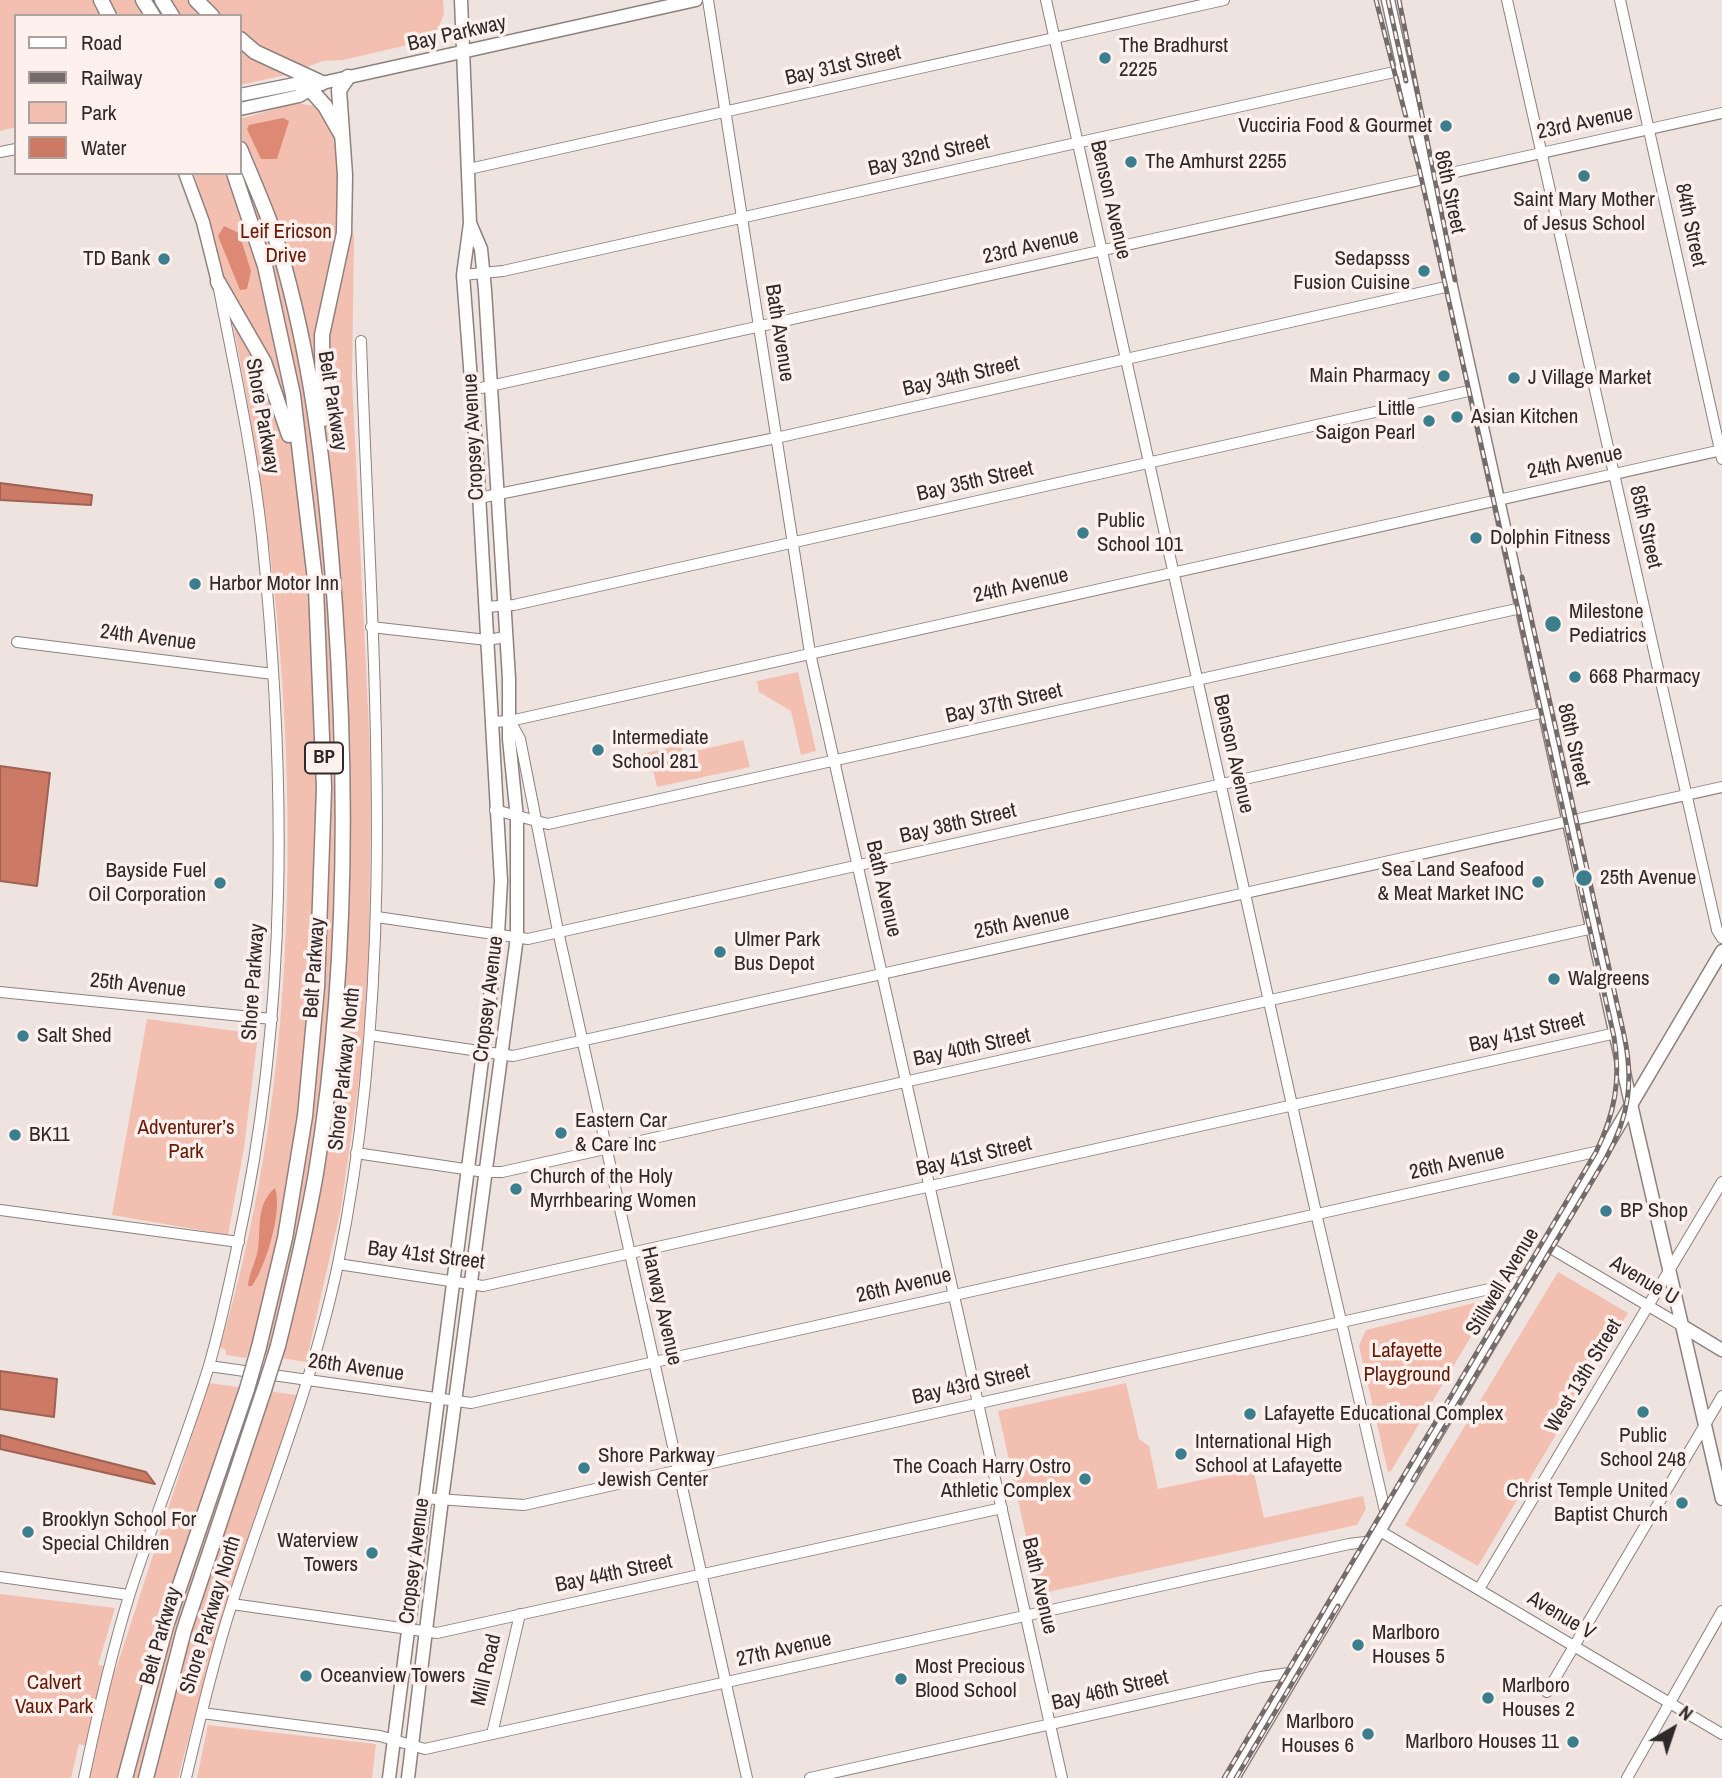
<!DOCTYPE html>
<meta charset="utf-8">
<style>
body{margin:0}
#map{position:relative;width:1722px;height:1778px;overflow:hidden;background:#efe3df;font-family:"Archivo Narrow",sans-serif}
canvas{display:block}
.legend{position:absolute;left:14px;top:14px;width:228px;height:161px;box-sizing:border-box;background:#fdf0ed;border:2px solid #aba19f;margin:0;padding:9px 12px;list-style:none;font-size:21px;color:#2f2a29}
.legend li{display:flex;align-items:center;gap:14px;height:35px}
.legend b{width:35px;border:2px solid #aba19f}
.north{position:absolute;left:1638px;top:1694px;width:70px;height:70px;-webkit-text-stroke:5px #fdf0ed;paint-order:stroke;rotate:39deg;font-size:19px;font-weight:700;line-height:28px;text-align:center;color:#2f2a29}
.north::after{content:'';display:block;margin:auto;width:24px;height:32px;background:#2f2a29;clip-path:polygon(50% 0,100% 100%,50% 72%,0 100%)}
</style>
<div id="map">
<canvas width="1722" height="1778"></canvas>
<ul class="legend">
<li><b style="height:9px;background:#fff"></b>Road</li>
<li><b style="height:9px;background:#736c6a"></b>Railway</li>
<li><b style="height:19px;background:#f3bfb1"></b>Park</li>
<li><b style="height:19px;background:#cc7a65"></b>Water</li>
</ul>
<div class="north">N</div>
</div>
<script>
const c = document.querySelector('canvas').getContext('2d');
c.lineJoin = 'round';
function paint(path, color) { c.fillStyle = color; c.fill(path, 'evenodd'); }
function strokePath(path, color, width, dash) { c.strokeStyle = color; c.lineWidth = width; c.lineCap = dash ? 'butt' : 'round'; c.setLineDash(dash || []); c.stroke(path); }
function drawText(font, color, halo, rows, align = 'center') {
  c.font = font + ' "Archivo Narrow",sans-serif'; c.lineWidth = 7; c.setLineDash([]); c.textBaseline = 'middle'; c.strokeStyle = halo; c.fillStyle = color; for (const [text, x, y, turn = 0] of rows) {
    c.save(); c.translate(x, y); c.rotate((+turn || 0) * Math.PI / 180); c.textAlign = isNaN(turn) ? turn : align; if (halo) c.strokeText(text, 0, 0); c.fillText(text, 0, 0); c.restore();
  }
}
const green = new Path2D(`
 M0 0H443L444 14 434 39 343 60 323 61 286 75 240 85V16H16V127L0 131Z
 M296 103 315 106 327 119 334 138 339 185 354 237 352 379 371 771 369 951 362 1059 341 1208 306 1362 248 1353 246 1358 226 1355V1350L220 1347C305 1068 302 733 255 447 240 351 223 266 194 173H240V119Z
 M798 672 816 751 801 755 791 711 759 692 757 681Z
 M743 740 750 767 657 787 652 765 627 770 624 758 681 745 683 754Z
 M147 1019 258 1034 244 1148 228 1235 112 1215Z
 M1558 1272 1628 1313 1478 1566 1405 1525Z
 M1490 1299 1491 1303 1391 1471 1388 1472 1359 1346 1366 1330Z
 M209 1383 296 1395 297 1401 224 1609 178 1778H90L96 1748 79 1744 71 1778H0V1594L115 1608 98 1665 116 1669Z
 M1126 1383 1139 1439 1149 1446 1158 1489 1253 1469 1264 1518 1363 1496 1366 1509 1357 1525 1039 1594 998 1411Z
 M208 1725 376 1744 372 1778H197Z`);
const forest = new Path2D(`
 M283 118 289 121 277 159H261L247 129 249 125Z
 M224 226 239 233 251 271 247 289 240 290 218 236Z
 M275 1188C283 1210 266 1266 252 1286H248C249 1272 256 1262 258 1249 261 1227 256 1204 275 1188Z`);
const water = new Path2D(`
 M0 483 92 495 91 505 0 500Z
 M0 766 50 773 37 886 0 881Z
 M0 1371 57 1379 54 1417 0 1409Z
 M0 1435 146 1472 155 1484 0 1449Z`);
const minor = new Path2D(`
 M708 0 810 653 1062 1778
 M1046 0 1319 1226 1386 1515
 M1507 0 1717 930 1722 938
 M1620 0 1722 459
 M0 152 16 149
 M469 169 1224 0
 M463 275 503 271 1403 70
 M472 390 1722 113
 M479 498 776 438 1450 286
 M485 607 514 605 1473 390
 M371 627 487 640 506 637
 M17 642 273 674
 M510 721 520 739 558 931 747 1778
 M492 722 510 721 1722 450
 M495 810 548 824 1521 608
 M377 917 528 939 1545 712
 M0 992 272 1019
 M370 1035 513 1056 1722 787
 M356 1153 485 1172H502L1593 928
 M0 1210 239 1242
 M1547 1246 1684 1327
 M338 1264 483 1286 1616 1033
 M209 1366 471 1403 1604 1150
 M423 1498 524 1505 1525 1281
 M1380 1531 1722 1734
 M0 1577 129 1595
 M1479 1589 1722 1182
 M232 1604 437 1633 1002 1508
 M1547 1692 1722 1396
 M202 1713 380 1736 425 1749 1349 1544 1374 1541
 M492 1734 520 1614
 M84 1778C97 1716 111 1654 130 1593 154 1518 184 1445 208 1369 220 1329 229 1285 238 1243 289 1012 286 772 262 537 253 454 235 371 219 289
 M186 1778C200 1719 214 1659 233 1600 269 1489 314 1379 338 1264 401 960 371 649 361 341
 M810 1778 1261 1677 1296 1672
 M1627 1778 1722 1611`);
const major = new Path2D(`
 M1388 0 1631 1104 1722 1499
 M240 95 295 84 309 88
 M240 109 299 96 322 83 696 0
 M185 173 203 222 218 282
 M1684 1327 1722 1350
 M389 1778 485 1037 498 934 501 881 477 459 463 275 470 223 461 0
 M408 1778 442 1499 517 937V818L509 739V679L485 290 481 249 470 223
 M1233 1778 1722 951`);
const highway = new Path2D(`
 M101 0 109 16
 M143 0 153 16
 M162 0 172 16
 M196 0 212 16
 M240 39 255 52 322 83
 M309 88 325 106 341 134
 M240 149C256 188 274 227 285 269 315 378 327 493 335 606 348 791 346 990 316 1173 306 1231 292 1289 278 1346
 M234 173 265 266 293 395 316 588 324 788 317 987 305 1116 285 1238 259 1347
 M218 282 264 362 289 435
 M323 419 322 335 344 233 345 175 339 90 348 77
 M125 1778 166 1626 247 1389
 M146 1778 184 1630 264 1390`);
const rail = new Path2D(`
 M1388 0 1406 81
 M1399 0 1455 280
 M1413 1480 1606 1158C1629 1117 1634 1081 1624 1035L1522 577
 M1224 1778 1596 1152C1615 1113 1621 1080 1614 1037L1419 168 1376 0
 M1236 1778 1338 1606`);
const highwayBridge = new Path2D(`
 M247 1389 259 1347
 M264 1390 278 1346`);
const markers = [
 [1105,58,7,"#3b7f8e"],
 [1446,126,7,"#3b7f8e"],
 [1131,162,7,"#3b7f8e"],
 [1584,176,7,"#3b7f8e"],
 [164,259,7,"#3b7f8e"],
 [1424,271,7,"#3b7f8e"],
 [1444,376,7,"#3b7f8e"],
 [1514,378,7,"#3b7f8e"],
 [1457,417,7,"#3b7f8e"],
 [1429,421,7,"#3b7f8e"],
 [1083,533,7,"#3b7f8e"],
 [1476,538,7,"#3b7f8e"],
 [195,584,7,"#3b7f8e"],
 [1553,624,9,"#3b7f8e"],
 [1575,677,7,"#3b7f8e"],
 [598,750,7,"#3b7f8e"],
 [1584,878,9,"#3b7f8e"],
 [1538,882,7,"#3b7f8e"],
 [220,883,7,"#3b7f8e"],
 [720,952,7,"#3b7f8e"],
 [1554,979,7,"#3b7f8e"],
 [23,1036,7,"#3b7f8e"],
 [561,1133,7,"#3b7f8e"],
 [15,1135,7,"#3b7f8e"],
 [516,1189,7,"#3b7f8e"],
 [1606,1211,7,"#3b7f8e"],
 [1643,1412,7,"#3b7f8e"],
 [1250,1414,7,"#3b7f8e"],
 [1181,1454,7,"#3b7f8e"],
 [584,1468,7,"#3b7f8e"],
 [1085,1479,7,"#3b7f8e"],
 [1682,1503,7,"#3b7f8e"],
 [28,1532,7,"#3b7f8e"],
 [372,1553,7,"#3b7f8e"],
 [1358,1645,7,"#3b7f8e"],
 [306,1676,7,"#3b7f8e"],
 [901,1679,7,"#3b7f8e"],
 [1488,1698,7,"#3b7f8e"],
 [1368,1734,7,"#3b7f8e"],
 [1573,1742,7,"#3b7f8e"]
];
const shields = [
 [324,758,38]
];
const shieldNames = [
 ["BP",324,758]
];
const streetNames = [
 ["Bay Parkway",457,34,-13],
 ["Bay 31st Street",843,66,-13],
 ["23rd Avenue",1585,123,-12],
 ["Bay 32nd Street",929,156,-13],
 ["86th Street",1449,192,78],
 ["Benson Avenue",1110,200,77],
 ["84th Street",1690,225,78],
 ["23rd Avenue",1031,247,-13],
 ["Bath Avenue",779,333,81],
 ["Bay 34th Street",961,377,-13],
 ["Belt Parkway",332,401,81],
 ["Shore Parkway",262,416,80],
 ["Cropsey Avenue",474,437,-93],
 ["24th Avenue",1575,463,-12],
 ["Bay 35th Street",975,482,-13],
 ["85th Street",1645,527,77],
 ["24th Avenue",1021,586,-13],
 ["24th Avenue",148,638,7],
 ["Bay 37th Street",1004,704,-13],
 ["86th Street",1573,745,77],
 ["Benson Avenue",1233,754,77],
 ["Bay 38th Street",958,824,-13],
 ["Bath Avenue",883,889,77],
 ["25th Avenue",1022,923,-12],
 ["Belt Parkway",315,968,-86],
 ["Shore Parkway",254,982,-86],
 ["25th Avenue",138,986,6],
 ["Cropsey Avenue",489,999,-83],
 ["Bay 41st Street",1527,1033,-13],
 ["Bay 40th Street",972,1048,-12],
 ["Shore Parkway North",345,1069,-84],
 ["Bay 41st Street",974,1157,-13],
 ["26th Avenue",1457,1163,-13],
 ["Bay 41st Street",426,1256,7],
 ["Avenue U",1644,1281,31],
 ["Stillwell Avenue",1503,1282,-59],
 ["26th Avenue",904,1286,-13],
 ["Harway Avenue",661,1306,77],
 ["26th Avenue",356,1368,8],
 ["West 13th Street",1584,1376,-59],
 ["Bay 43rd Street",971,1385,-13],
 ["Cropsey Avenue",415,1561,-83],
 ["Bay 44th Street",614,1574,-12],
 ["Bath Avenue",1039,1586,77],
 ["Shore Parkway North",211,1615,-73],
 ["Avenue V",1561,1616,31],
 ["Belt Parkway",161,1636,-74],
 ["27th Avenue",784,1650,-13],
 ["Mill Road",487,1670,-77],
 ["Bay 46th Street",1110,1691,-13]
];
const poiNames = [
 ["The Bradhurst",1119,46],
 ["2225",1119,70],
 ["Vucciria Food & Gourmet",1432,126,"right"],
 ["The Amhurst 2255",1145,162],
 ["Saint Mary Mother",1584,200,"center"],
 ["of Jesus School",1584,224,"center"],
 ["TD Bank",150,259,"right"],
 ["Sedapsss",1410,259,"right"],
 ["Fusion Cuisine",1410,283,"right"],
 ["Main Pharmacy",1430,376,"right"],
 ["J Village Market",1528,378],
 ["Little",1415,409,"right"],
 ["Saigon Pearl",1415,433,"right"],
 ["Asian Kitchen",1471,417],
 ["Public",1097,521],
 ["School 101",1097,545],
 ["Dolphin Fitness",1490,538],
 ["Harbor Motor Inn",209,584],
 ["Milestone",1569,612],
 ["Pediatrics",1569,636],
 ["668 Pharmacy",1589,677],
 ["Intermediate",612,738],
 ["School 281",612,762],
 ["Sea Land Seafood",1524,870,"right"],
 ["& Meat Market INC",1524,894,"right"],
 ["Bayside Fuel",206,871,"right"],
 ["Oil Corporation",206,895,"right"],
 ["25th Avenue",1600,878],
 ["Ulmer Park",734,940],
 ["Bus Depot",734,964],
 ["Walgreens",1568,979],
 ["Salt Shed",37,1036],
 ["Eastern Car",575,1121],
 ["& Care Inc",575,1145],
 ["BK11",29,1135],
 ["Church of the Holy",530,1177],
 ["Myrrhbearing Women",530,1201],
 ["BP Shop",1620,1211],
 ["Lafayette Educational Complex",1264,1414],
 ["Public",1643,1436,"center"],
 ["School 248",1643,1460,"center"],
 ["International High",1195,1442],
 ["School at Lafayette",1195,1466],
 ["Shore Parkway",598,1456],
 ["Jewish Center",598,1480],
 ["The Coach Harry Ostro",1071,1467,"right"],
 ["Athletic Complex",1071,1491,"right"],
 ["Christ Temple United",1668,1491,"right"],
 ["Baptist Church",1668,1515,"right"],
 ["Brooklyn School For",42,1520],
 ["Special Children",42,1544],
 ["Waterview",358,1541,"right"],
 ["Towers",358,1565,"right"],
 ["Marlboro",1372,1633],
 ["Houses 5",1372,1657],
 ["Most Precious",915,1667],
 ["Blood School",915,1691],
 ["Oceanview Towers",320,1676],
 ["Marlboro",1502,1686],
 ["Houses 2",1502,1710],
 ["Marlboro",1354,1722,"right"],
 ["Houses 6",1354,1746,"right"],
 ["Marlboro Houses 11",1559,1742,"right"]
];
const parkNames = [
 ["Leif Ericson",286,232],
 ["Drive",286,256],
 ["Adventurer’s",186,1128],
 ["Park",186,1152],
 ["Lafayette",1407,1351],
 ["Playground",1407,1375],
 ["Calvert",54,1683],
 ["Vaux Park",54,1707]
];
paint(green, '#f3bfb1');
paint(forest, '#dd8974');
paint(water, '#cc7a65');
strokePath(water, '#9d6253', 2);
strokePath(minor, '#8d817e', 12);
strokePath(major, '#8d817e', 15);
strokePath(highway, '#8d817e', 17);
strokePath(minor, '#fff', 10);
strokePath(major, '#fff', 12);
strokePath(highway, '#fff', 14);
strokePath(rail, '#736c6a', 5);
strokePath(rail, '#fdf0ed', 2.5, [8]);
strokePath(highwayBridge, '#8d817e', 17, []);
strokePath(highwayBridge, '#fff', 14);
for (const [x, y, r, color] of markers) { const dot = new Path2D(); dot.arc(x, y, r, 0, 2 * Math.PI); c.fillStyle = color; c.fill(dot); strokePath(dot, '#fdf0ed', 2.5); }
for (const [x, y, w] of shields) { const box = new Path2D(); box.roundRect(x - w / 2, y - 15.5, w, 31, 5); c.fillStyle = '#fdf0ed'; c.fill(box); strokePath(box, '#2f2a29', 2); }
drawText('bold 19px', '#2f2a29', null, shieldNames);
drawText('21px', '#2f2a29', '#fdf0ed', streetNames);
drawText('21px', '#2f2a29', '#fdf0ed', poiNames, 'left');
drawText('21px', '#661b07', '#fdf0ed', parkNames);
</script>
